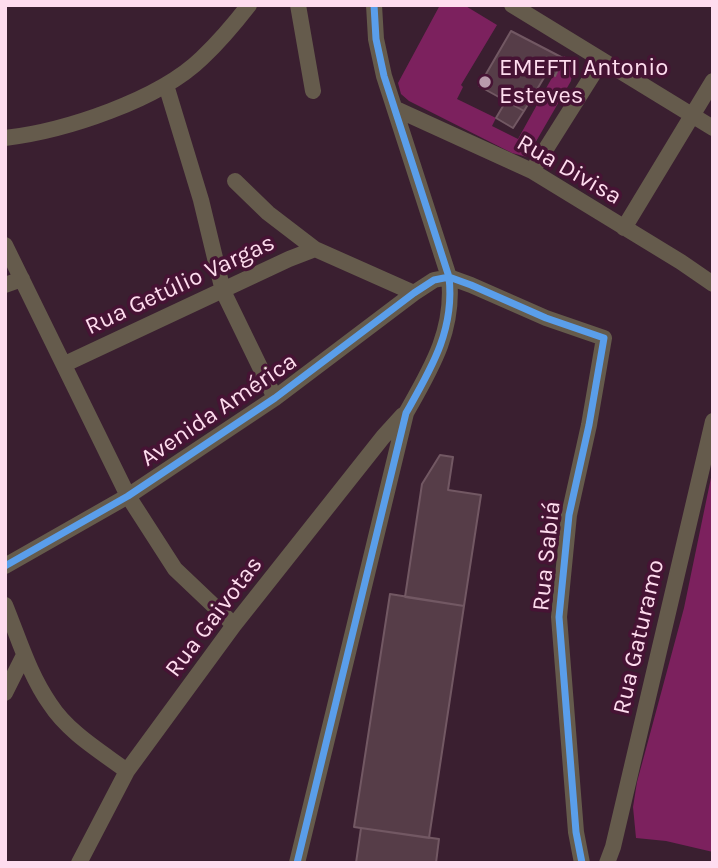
<!DOCTYPE html>
<meta charset="utf-8">
<style>
body{margin:0}
#map{position:relative;width:718px;height:868px;overflow:hidden;background:#3a1f30;font-family:Karla,sans-serif}
canvas{display:block}
.frame{position:absolute;inset:0;border:7px solid #fedcee;pointer-events:none}
</style>
<div id="map">
<canvas width="718" height="868"></canvas>
<div class="frame"></div>
</div>
<script>
const c = document.querySelector('canvas').getContext('2d');
c.lineJoin = 'round';
function paint(path, color) { c.fillStyle = color; c.fill(path, 'evenodd'); }
function strokePath(path, color, width, dash) { c.strokeStyle = color; c.lineWidth = width; c.lineCap = dash ? 'butt' : 'round'; c.setLineDash(dash || []); c.stroke(path); }
function drawText(font, color, halo, rows, align = 'center') {
  c.font = font + ' Karla,sans-serif'; c.lineWidth = 7; c.setLineDash([]); c.textBaseline = 'middle'; c.strokeStyle = halo; c.fillStyle = color; for (const [text, x, y, turn = 0] of rows) {
    c.save(); c.translate(x, y); c.rotate((+turn || 0) * Math.PI / 180); c.textAlign = isNaN(turn) ? turn : align; if (halo) c.strokeText(text, 0, 0); c.fillText(text, 0, 0); c.restore();
  }
}
const green = new Path2D(`
 M440 5H464L497 25 461 85 463 87 457 99 496 118 492 126 518 139 564 56 574 62 571 81 527 157 512 153 409 101 401 94 398 83Z
 M713 468V852L666 841 636 838 633 807 637 782 684 608Z`);
const building = new Path2D(`
 M511 31 563 58 555 76 548 71 524 111 479 86Z
 M506 101 524 111 513 128 496 118Z
 M440 455 453 457 448 490 481 495 464 606 405 597 422 484Z
 M390 594 464 606 429 838 354 827Z
 M361 828 439 839 436 863H356Z`);
const minor = new Path2D(`
 M298 5 313 91
 M512 5 713 128
 M166 85 201 200 223 291 275 398
 M396 109 532 171 681 262 713 284
 M5 138C65 131 159 100 202 58 219 42 235 23 249 5
 M532 171 602 60
 M235 181 268 213 315 249 414 293
 M624 228 713 81
 M5 245 128 496 175 569 234 625
 M5 285 22 279
 M65 364 289 259 315 249
 M5 566 128 496 275 398 414 293 434 280 449 277 471 285 546 318 604 338 589 425 569 515 559 617 576 832 582 863
 M5 605C19 639 29 674 50 704 68 732 100 751 127 771
 M5 693 24 655
 M79 863 127 771 234 625 383 437 403 415
 M297 863 406 413C431 369 455 330 449 277L384 76 376 39 374 5
 M607 863 613 847 713 421`);
const cycleway = new Path2D(`
 M5 566 128 496 275 398 414 293 434 280 449 277 471 285 546 318 604 338 589 425 569 515 559 617 576 832 582 863
 M297 863 406 413C431 369 455 330 449 277L384 76 376 39 374 5`);
const markers = [
 [485,82,7,"#b99aac"]
];
const poiNames = [
 ["EMEFTI Antonio",499,68],
 ["Esteves",499,96]
];
const streetNames = [
 ["Rua Divisa",569,170,30],
 ["Rua Getúlio Vargas",180,285,-25],
 ["Avenida América",219,410,-34],
 ["Rua Sabiá",547,556,-84],
 ["Rua Gaivotas",214,617,-53],
 ["Rua Gaturamo",639,637,-77]
];
paint(green, '#7c215e');
paint(building, '#563d48');
strokePath(building, '#725863', 2);
strokePath(minor, '#655b4c', 16);
strokePath(cycleway, '#5a9eea', 7);
for (const [x, y, r, color] of markers) { const dot = new Path2D(); dot.arc(x, y, r, 0, 2 * Math.PI); c.fillStyle = color; c.fill(dot); strokePath(dot, '#461334', 2.5); }
drawText('24px', '#fedcee', '#461334', poiNames, 'left');
drawText('24px', '#fedcee', '#461334', streetNames);
</script>
